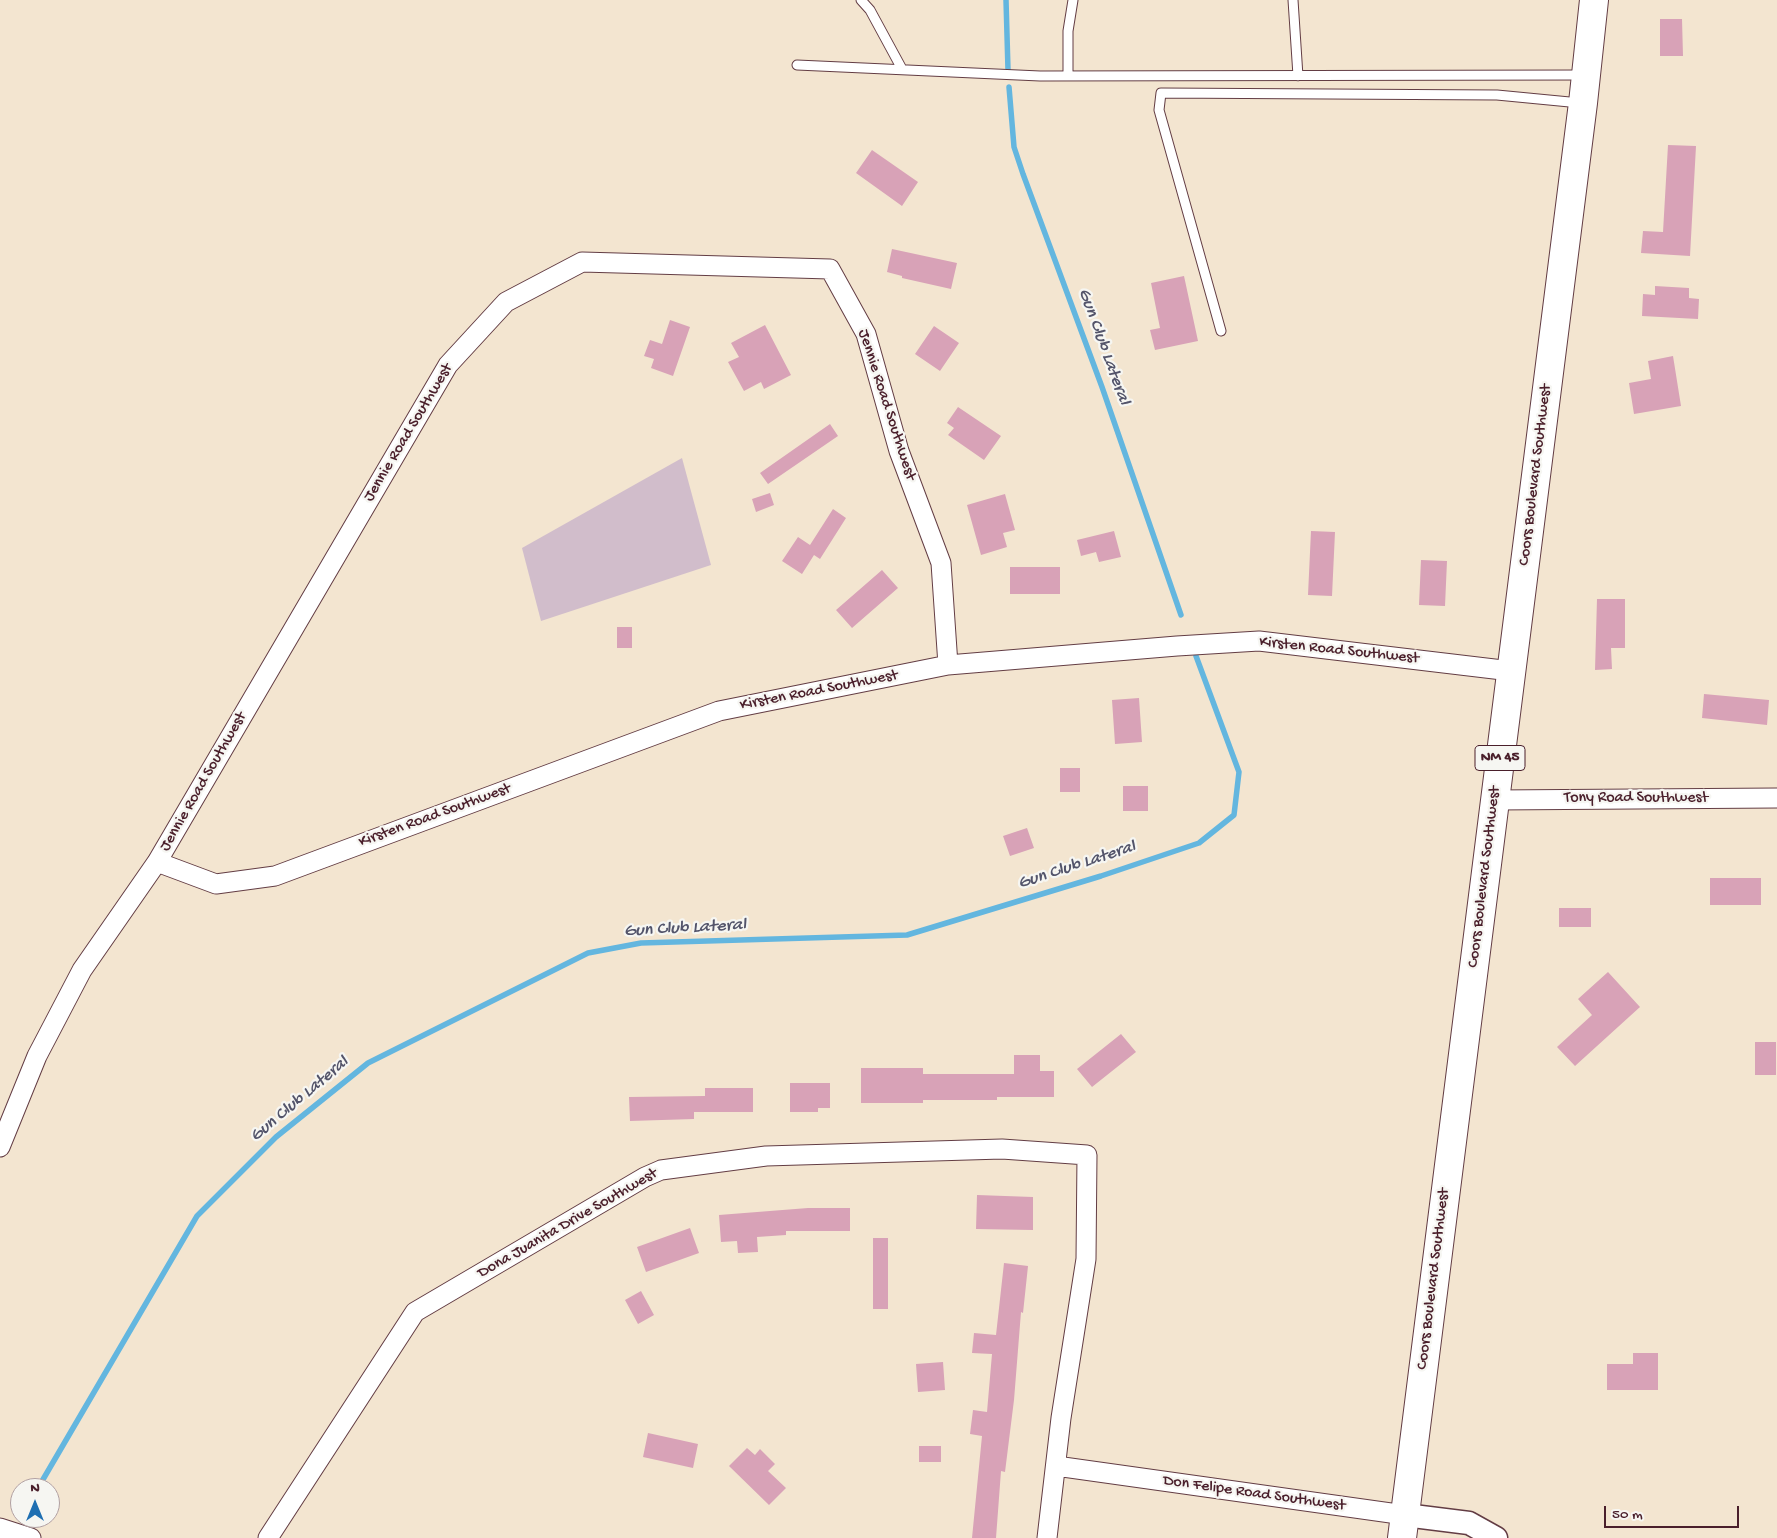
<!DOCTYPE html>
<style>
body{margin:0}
#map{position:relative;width:1777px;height:1538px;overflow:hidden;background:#f3e5d0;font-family:"Gochi Hand",sans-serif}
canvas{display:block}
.north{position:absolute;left:10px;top:1478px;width:50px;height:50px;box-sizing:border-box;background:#f6f6f2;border:1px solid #b1a0a2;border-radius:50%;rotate:0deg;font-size:14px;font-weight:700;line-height:20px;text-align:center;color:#4a1f2b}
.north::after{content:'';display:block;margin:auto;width:18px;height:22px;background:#1f6fb2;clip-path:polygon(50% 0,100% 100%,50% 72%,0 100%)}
.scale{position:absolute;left:1604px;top:1506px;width:135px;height:22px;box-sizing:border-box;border:2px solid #4a1f2b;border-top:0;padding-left:6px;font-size:15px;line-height:18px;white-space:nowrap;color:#4a1f2b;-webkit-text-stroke:4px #f6f6f2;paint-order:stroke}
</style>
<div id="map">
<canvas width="1777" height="1538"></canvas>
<div class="north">N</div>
<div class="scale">50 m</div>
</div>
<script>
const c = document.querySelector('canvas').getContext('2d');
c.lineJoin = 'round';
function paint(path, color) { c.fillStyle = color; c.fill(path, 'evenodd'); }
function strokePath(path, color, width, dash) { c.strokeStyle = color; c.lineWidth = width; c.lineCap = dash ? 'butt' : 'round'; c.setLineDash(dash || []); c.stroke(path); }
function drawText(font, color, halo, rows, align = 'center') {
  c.font = font + ' "Gochi Hand",sans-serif'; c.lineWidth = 4.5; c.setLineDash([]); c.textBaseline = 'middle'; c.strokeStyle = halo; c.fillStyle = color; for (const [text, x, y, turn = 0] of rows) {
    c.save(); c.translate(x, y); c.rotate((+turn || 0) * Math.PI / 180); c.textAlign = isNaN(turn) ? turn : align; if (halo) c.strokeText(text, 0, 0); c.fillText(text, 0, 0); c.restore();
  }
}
const industrial = new Path2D(`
 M682 458 711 565 541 621 522 548Z`);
const stream = new Path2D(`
 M1006 0 1008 70
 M1009 87 1014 147 1023 174 1102 387 1181 615
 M38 1488 197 1216 276 1137 368 1063 588 953 641 943 907 935 1101 876 1199 843 1234 815 1239 772 1196 656`);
const building = new Path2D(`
 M1660 19H1682L1683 56H1660Z
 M1668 145 1696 146 1690 256 1641 253 1643 231 1663 232Z
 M872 150 918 182 902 206 856 173Z
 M892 249 957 263 951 289 902 278V276L887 272Z
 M1184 276 1198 341 1155 350 1150 330 1160 328 1151 283Z
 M1655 286 1689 288V298L1699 299 1698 319 1642 316 1643 294 1655 295Z
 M670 320 690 327 673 376 651 368 654 359 644 356 650 340 662 344Z
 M765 325 791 375 764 389 761 382 744 391 728 362 739 357 731 343Z
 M934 326 959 343 940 371 915 354Z
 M1673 356 1681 406 1634 414 1629 383 1651 379 1648 361Z
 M958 407 1001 436 984 460 948 435 954 428 947 423Z
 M830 424 838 436 768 484 760 473Z
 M770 493 774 505 756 512 752 499Z
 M1005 494 1015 530 1003 533 1007 547 981 555 967 505Z
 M833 509 846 518 820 559 814 555 802 574 782 561 798 537 810 545Z
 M1114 531 1121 557 1099 562 1096 552 1081 556 1077 540Z
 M1311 531 1335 532 1332 596 1308 595Z
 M1421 560 1447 561 1445 606 1419 605Z
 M1010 567H1060V594H1010Z
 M882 570 898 588 852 628 836 610Z
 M1597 599H1625V648H1611L1612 669 1595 670Z
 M617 627H632V648H617Z
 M1704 694 1769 700 1767 725 1702 718Z
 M1139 698 1142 742 1115 744 1112 700Z
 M1060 768H1080V792H1060Z
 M1123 786H1148V811H1123Z
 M1027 828 1034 848 1010 856 1003 836Z
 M1710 878H1761V905H1710Z
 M1559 908H1591V927H1559Z
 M1608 972 1640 1007 1575 1066 1557 1047 1592 1015 1578 999Z
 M1121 1034 1136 1052 1092 1087 1077 1069Z
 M1755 1042H1776V1075H1755Z
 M1014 1055H1040V1071H1054V1097H997V1100H923V1103H861V1068H923V1074H1014Z
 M790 1083H830V1108H818V1112H790Z
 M705 1088H753V1112H694V1119L630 1121 629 1097 705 1096Z
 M977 1195 1033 1197V1230L976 1229Z
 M808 1208H850V1231H786V1235L757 1237 758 1252 738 1253 737 1241 721 1242 719 1215Z
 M690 1228 699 1253 646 1272 637 1247Z
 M873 1238H888V1309H873Z
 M1004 1263 1028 1266 1023 1313 1021 1312 1014 1400 1005 1472 1001 1471 996 1538H972L982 1436 970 1434 973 1410 987 1412 992 1354 972 1353 974 1333 996 1335Z
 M641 1291 654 1315 638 1324 625 1300Z
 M1633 1353H1658V1390H1607V1364H1633Z
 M943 1362 945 1390 918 1392 916 1364Z
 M648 1433 698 1444 693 1468 643 1457Z
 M919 1446H941V1462H919Z
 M747 1448 755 1455 760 1449 775 1464 768 1471 786 1488 769 1505 729 1466Z`);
const service = new Path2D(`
 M861 0 870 10 902 69
 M1293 0 1298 76
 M797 65 1040 76 1583 75
 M1068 76V31L1073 0
 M1221 331 1159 110 1161 93 1497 95 1580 103`);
const minor = new Path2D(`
 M1495 800 1777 798
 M157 862 216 884 275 876 719 711 948 665 1177 646 1259 641 1511 671
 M0 1147 37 1056 82 970 157 862 448 365 506 302 582 262 830 269 866 334 899 451 941 563 948 665
 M1056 1466 1405 1515
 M0 1528 31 1538
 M268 1538 415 1312 645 1177 661 1170 766 1156 1002 1149 1087 1155 1086 1259 1061 1418 1047 1538`);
const tertiary = new Path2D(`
 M1405 1515 1469 1523 1496 1538`);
const primary = new Path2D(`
 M1402 1538 1583 103 1594 0`);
const shields = [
 [1500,758,50]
];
const shieldNames = [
 ["NM 45",1500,758]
];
const streetNames = [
 ["Jennie Road Southwest",886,405,72],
 ["Jennie Road Southwest",409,433,-59],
 ["Coors Boulevard Southwest",1536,475,-83],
 ["Kirsten Road Southwest",1339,651,6],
 ["Kirsten Road Southwest",819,691,-11],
 ["Jennie Road Southwest",204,782,-60],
 ["Tony Road Southwest",1636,799],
 ["Kirsten Road Southwest",435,816,-20],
 ["Coors Boulevard Southwest",1485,877,-83],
 ["Dona Juanita Drive Southwest",568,1224,-30],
 ["Coors Boulevard Southwest",1434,1279,-83],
 ["Don Felipe Road Southwest",1254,1494,8]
];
const waterNames = [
 ["Gun Club Lateral",1103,347,70],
 ["Gun Club Lateral",1077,866,-18],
 ["Gun Club Lateral",685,929,-3],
 ["Gun Club Lateral",300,1100,-40]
];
paint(industrial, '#d1bdcb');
strokePath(stream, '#63b6df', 5.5);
paint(building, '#d8a2b7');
strokePath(service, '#633d44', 11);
strokePath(minor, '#633d44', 21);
strokePath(tertiary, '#633d44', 25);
strokePath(primary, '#633d44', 30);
strokePath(service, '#fff', 9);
strokePath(minor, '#fff', 19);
strokePath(tertiary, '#fff', 22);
strokePath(primary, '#fff', 28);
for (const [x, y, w] of shields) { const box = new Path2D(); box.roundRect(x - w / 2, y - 12.5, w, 25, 4); c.fillStyle = '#f6f6f2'; c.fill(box); strokePath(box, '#4a1f2b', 1); }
drawText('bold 15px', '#4a1f2b', null, shieldNames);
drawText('16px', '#4a1f2b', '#f6f6f2', streetNames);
drawText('italic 18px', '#53546a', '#f6f6f2', waterNames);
</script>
